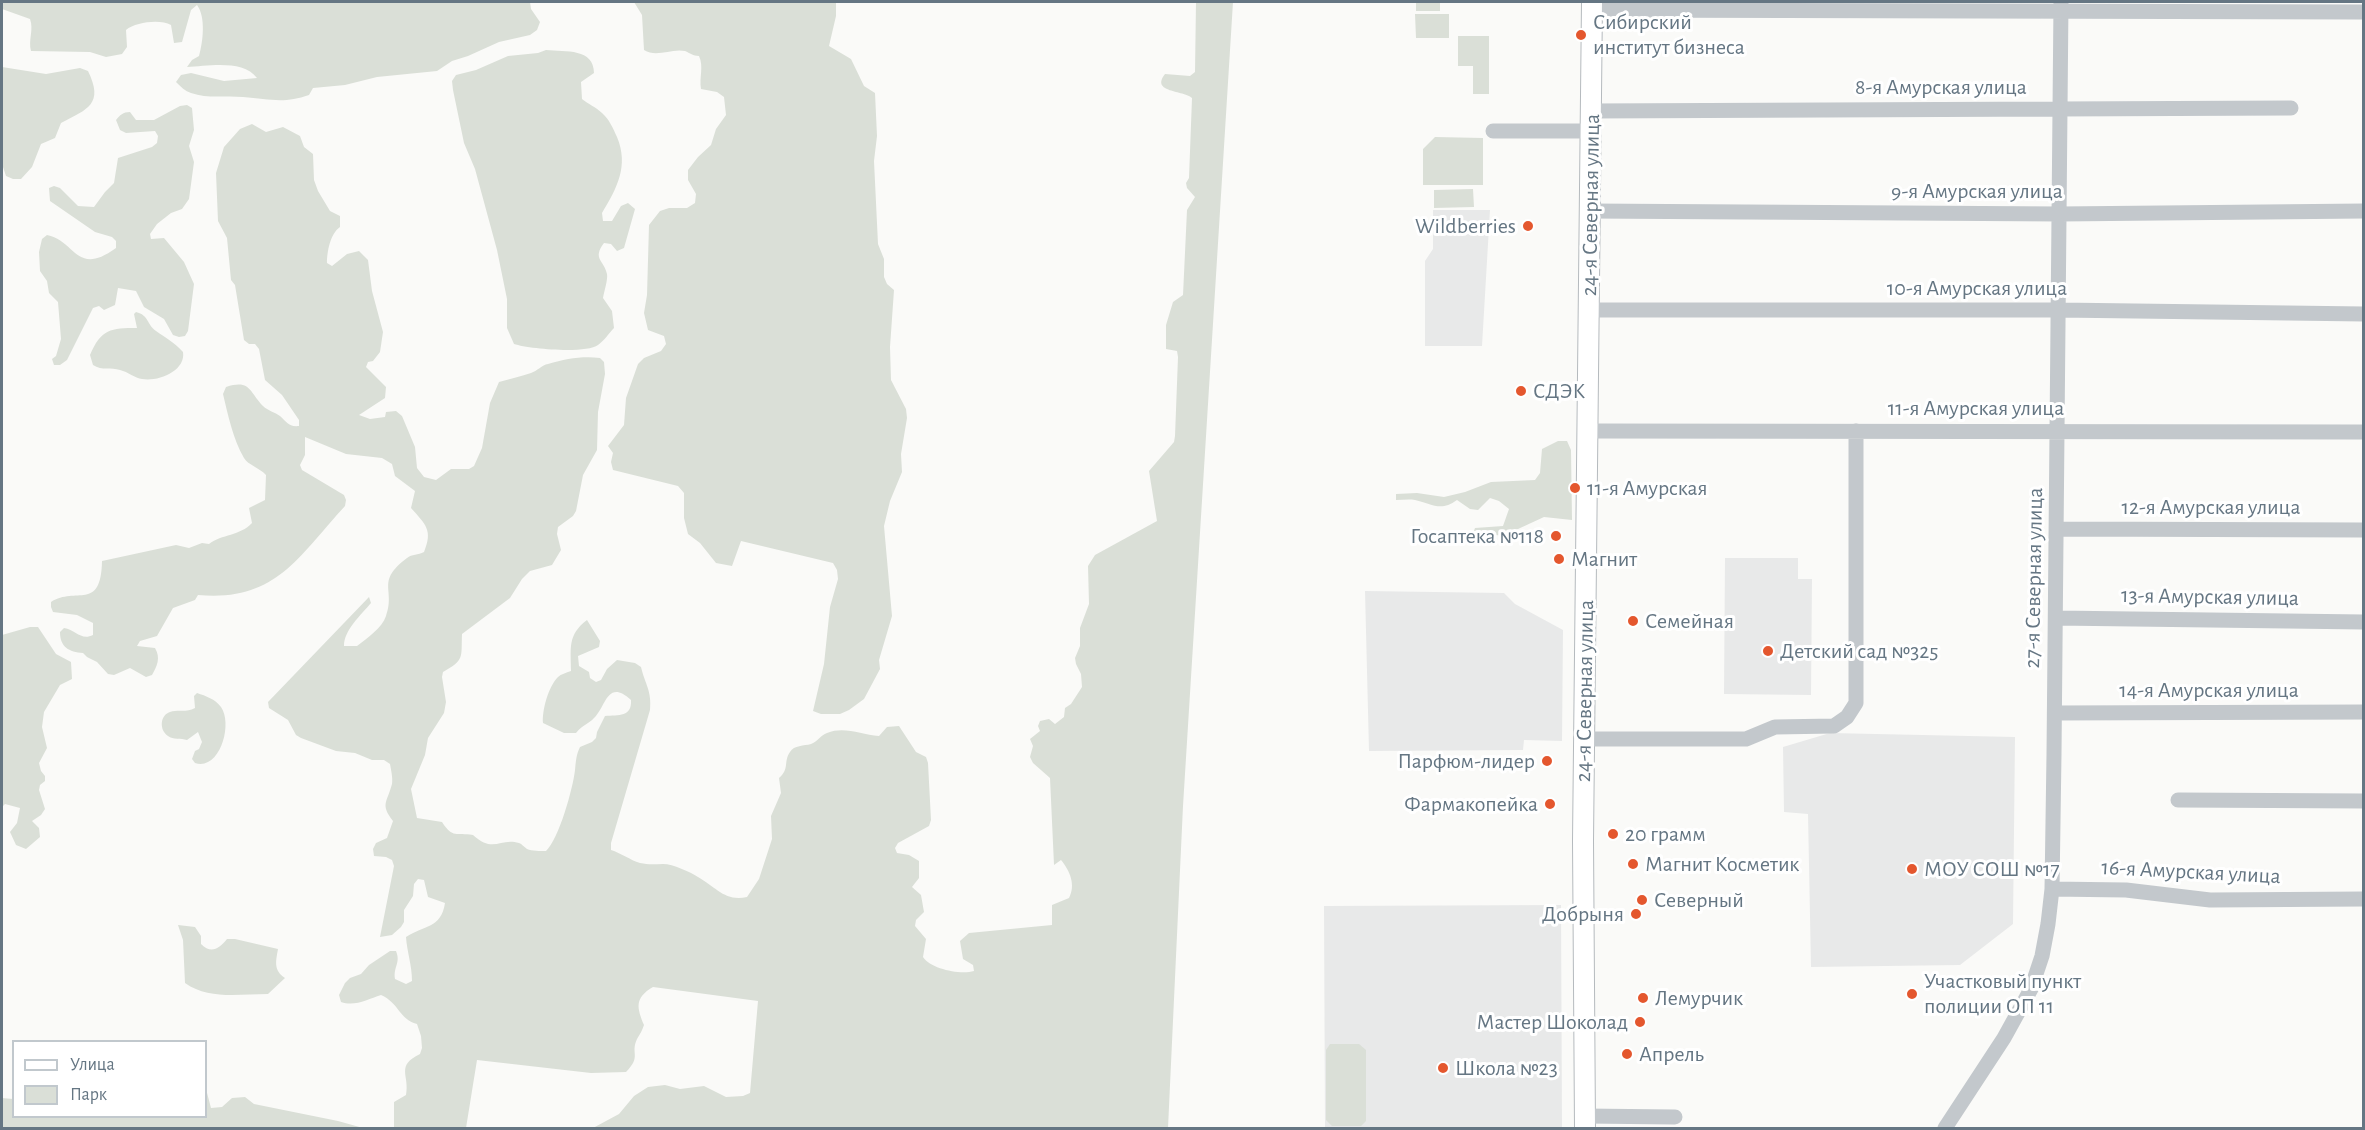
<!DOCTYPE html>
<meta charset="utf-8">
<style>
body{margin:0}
#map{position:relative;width:2365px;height:1130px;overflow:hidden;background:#fafaf8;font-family:"Alegreya Sans",sans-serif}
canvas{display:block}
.frame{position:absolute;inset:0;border:3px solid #657683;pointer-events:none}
.legend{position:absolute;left:12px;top:1040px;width:195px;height:78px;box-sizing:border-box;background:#fff;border:2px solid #c1c8cd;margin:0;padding:8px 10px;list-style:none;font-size:18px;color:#657683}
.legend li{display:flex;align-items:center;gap:12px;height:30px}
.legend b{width:30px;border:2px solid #c1c8cd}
</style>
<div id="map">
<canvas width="2365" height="1130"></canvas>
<div class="frame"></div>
<ul class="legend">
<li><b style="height:8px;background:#fff"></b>Улица</li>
<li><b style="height:16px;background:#dadfd7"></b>Парк</li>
</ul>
</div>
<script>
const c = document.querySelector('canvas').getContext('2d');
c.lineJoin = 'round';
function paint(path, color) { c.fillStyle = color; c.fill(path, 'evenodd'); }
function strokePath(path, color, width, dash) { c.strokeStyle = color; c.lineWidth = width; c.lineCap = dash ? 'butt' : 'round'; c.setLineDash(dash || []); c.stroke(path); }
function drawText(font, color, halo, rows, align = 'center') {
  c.font = font + ' "Alegreya Sans",sans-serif'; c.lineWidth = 6; c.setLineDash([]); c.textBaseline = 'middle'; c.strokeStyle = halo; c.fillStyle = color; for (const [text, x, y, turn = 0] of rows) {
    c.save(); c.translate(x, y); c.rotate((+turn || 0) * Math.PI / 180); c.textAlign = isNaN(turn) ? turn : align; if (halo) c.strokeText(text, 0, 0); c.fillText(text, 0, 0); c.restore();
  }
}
const built = new Path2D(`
 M1433 210H1490L1482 346H1425V261L1433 249Z
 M1725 558H1798V579H1812L1811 695 1724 694Z
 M1365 591 1504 593 1515 604 1563 630 1562 741 1524 740 1523 750 1369 751Z
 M1830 733 2015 737 2013 924 1960 965 1811 967 1808 814 1784 812 1783 747Z
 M1561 905 1562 1128H1325L1324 906Z`);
const green = new Path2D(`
 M2 2H530L531 9 540 22 537 30 530 35 499 42 468 56 452 61 437 71 377 77 345 85 313 88 309 95C284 104 269 99 243 97 226 95 208 99 191 93 185 91 181 87 176 82L181 75 191 73 224 81 257 78C243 59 208 66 187 67L192 60 199 56C203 42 206 17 197 5L191 10 182 42 174 43 171 25C160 19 136 22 126 30L127 47 122 54 106 57 90 52 31 51C28 40 34 30 30 19L2 9Z
 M634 2H836V16L829 46 851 59 864 86 875 93 877 136 874 161 878 244 884 259V277L887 284 894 290 890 347 891 380 906 409 907 418 901 454 902 472 890 501 884 526 892 616 879 660 880 669 864 699 849 710 840 714H821L813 711 824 664 830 607 838 579 837 570 833 563 741 541 732 566 716 563 700 543 688 534 684 518V493L678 486 613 470 611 462 613 453 608 446 624 425 626 398 638 364 644 358 661 351 666 344 664 336 648 330 644 313 647 295 649 225 660 211 669 208H687L695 203 696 194 688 180V170L698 157 711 145 716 129 726 115 724 97 717 92 701 89C699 77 704 67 699 56 693 56 690 53 685 51 671 48 657 58 644 50L642 15Z
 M1196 2H1233L1183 806 1168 1128H593L619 1114 634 1096 648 1087 665 1085 680 1089 704 1086 726 1097 743 1096 750 1093 758 1001 653 987C634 998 637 1008 644 1025 642 1031 640 1034 637 1039 630 1054 642 1056 626 1072L591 1073 477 1060 466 1128H394V1102L406 1095C410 1075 395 1066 420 1054L422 1048 421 1036 417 1024C399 1019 399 1003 381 995 368 999 355 1007 341 1002L339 995 345 983 350 978 361 974 369 965 390 951H396C401 963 393 967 395 979L406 984 412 981C412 965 407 952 406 937 424 925 441 929 445 903L428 897 424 880 418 879 414 884 413 896 404 910V922L401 927 392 935 380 937 394 866 392 860 386 857 374 856 373 849 376 843 387 838 393 821C380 804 387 803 392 784 393 778 391 770 390 764L384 760H372L355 753 336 751 301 738 296 735 288 720 269 708 268 702 369 597 371 603C361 615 344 630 344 646H357C367 638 382 628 386 616 396 589 375 582 407 558 412 554 418 555 424 552 433 530 426 525 411 508L415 491 395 476 392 464 382 458 346 454 305 437V455L300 465 302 470 344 495 346 500 345 506C298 557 276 602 198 595L195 600 173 608 157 636 140 641 137 646 155 648C161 658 157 666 152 675L146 677 130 668 114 675 108 674 97 662 87 657 83 653C69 652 60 647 60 632L64 628C76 630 81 641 93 635V623L77 615 53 612 51 607V602C76 586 101 612 102 561L176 545 189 548 202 543 209 544C222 534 240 536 252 523L249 508 265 500 266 475C260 468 248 465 244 458 233 439 228 415 223 394L226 387C251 379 249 392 263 406 268 411 275 412 280 416 287 422 288 427 299 426V420L282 395 265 380 259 349 255 344H249L244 340 235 285 231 280 227 238 218 221 216 173 224 147 240 129 252 124 266 132 283 127 300 136 304 147 313 154 314 180 318 191 330 211 340 216V227C330 234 327 252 327 263L332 266 347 254 359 251 368 260 372 291 383 332 380 352 373 361 368 362 366 367 386 387 385 398 359 415 370 419 385 417 386 412 396 411 402 416 415 447 417 468 424 477 436 480 451 469H469L474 466 482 448 490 403 499 382C510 379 522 376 531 373 537 371 542 365 548 364 566 359 581 356 600 358L604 362 605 374 598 412 597 450 583 475 576 511 573 516 558 527 557 534 561 550 552 565 530 571 522 579 510 598 462 634C461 657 465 660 443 672L442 677 446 702 444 713 428 738 425 755 411 789 417 818 442 822C453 839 456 832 473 835 494 854 500 837 519 843 522 844 524 847 527 849 532 851 540 851 546 851 559 839 573 788 575 770 576 761 576 755 580 747L592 742 596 738 597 732 605 716C619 715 632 717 631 700 607 678 606 707 594 718 589 724 583 724 576 733H564L543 723C542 711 548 687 558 677 561 674 566 673 571 671 571 649 567 635 587 620L600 641 599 647 578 656 579 666 589 672 590 678 596 682 601 680 607 669 617 660 635 663 641 667C645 684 652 691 650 710L611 843V850C621 853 630 860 640 863 649 865 655 864 663 864 673 864 690 872 698 877 716 887 725 902 747 897L759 879 772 839 771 816 781 793 779 778C790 768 783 762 790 752 794 745 804 746 811 744 817 742 821 735 827 733 845 726 861 735 879 736L887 727 899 726 916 752 926 757 928 763 931 820 929 826 898 843 895 848 897 853 909 855 919 861V878L912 887 921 895 924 912 916 920 915 926 926 939 923 957C931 969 960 975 974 971L973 965 963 959 960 941 969 933 1052 925V905L1069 898C1076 885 1070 871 1061 860L1054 865 1050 778 1033 763 1030 757 1033 746 1030 739 1040 731 1038 726 1040 721 1049 719 1055 724 1064 717 1065 708 1071 704 1082 687 1081 674 1076 664 1075 658 1080 646V628L1089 604 1088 566 1095 555 1157 521 1149 471 1174 442 1175 436 1178 357 1177 351 1166 349V325L1173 302 1183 295 1187 210 1195 197 1187 188 1186 183 1189 178 1192 98C1184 90 1150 93 1165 74L1190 76 1195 72Z
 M1416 2H1440V11H1416Z
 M1415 14H1449V38H1416Z
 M1458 36H1489V94H1473V66H1458Z
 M546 50C566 52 594 48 594 73L581 82 582 99C588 104 596 107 602 113 609 119 613 128 617 137 629 166 617 188 602 213L603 221H612L621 206 628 203 635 209 624 248 617 251 611 244 604 243C592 259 604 260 607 274 608 280 604 291 603 298L612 311 614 328C609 333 604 341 598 345 586 354 529 349 514 344L507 328V299L497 250 475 169 464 143 453 90 452 81 456 75 476 70 508 56 538 53Z
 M2 67 46 74 80 68 88 71C104 104 88 109 61 123L55 138 41 144 32 167 21 179H13L6 176 3 167Z
 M187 105 192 108 194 130 189 146 194 162 189 199 182 209 171 213 157 224 150 234 151 239 164 238 184 262 194 284 188 331 185 336 179 337 173 335 164 319 144 307 136 291 118 288 115 305 104 310 99 306 93 308 67 360 60 365H54L52 359 56 356 61 339 58 302 49 293 47 281 40 271 39 252 42 239 47 235C76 241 76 277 116 248V241L112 237 95 232 50 201 49 188 54 186 60 188 78 206 94 207 105 192 114 183 118 158 152 147 157 143 158 136 155 131 126 133 120 130 116 120C120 115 123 112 130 112L136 120H154L180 106Z
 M1435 137 1483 138V185H1423V149Z
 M1473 189 1474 207 1434 208V190Z
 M136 312C149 315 147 325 156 331 167 339 173 341 183 352 186 371 158 382 142 379 135 378 128 372 120 370 111 367 102 371 93 365L90 355C101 329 111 328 137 328L134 314Z
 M1558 441H1567L1571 450 1572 520 1544 517 1505 535 1472 536 1475 528 1503 526 1509 509 1499 501 1490 498 1478 510 1470 509 1457 500C1441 512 1432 504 1415 500 1409 499 1402 500 1396 500V494L1417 493 1444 497 1465 492 1491 482 1535 480 1540 473 1542 449Z
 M30 627H38L56 654 71 662 72 679 60 685 44 712 42 727 47 748 39 763 41 771 45 776V781L40 785 39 790 45 809 41 815 32 821 39 828 40 837 26 849 16 845 10 832 17 823 20 808 5 804 2 807V635Z
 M197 693C206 696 215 699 221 707 233 724 220 771 195 763L192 759 195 751 199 749 202 742 198 732 187 740C181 738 173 740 168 736 159 730 160 715 170 712 179 709 186 713 195 708L194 696Z
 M178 925 195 927 201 936V944C211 954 219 949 227 939H235L278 949C276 961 273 970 285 978L268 994C239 994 209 1000 185 983L183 940Z
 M1330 1044H1359L1366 1050V1121L1361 1126H1332L1326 1120V1050Z
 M206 1089 211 1108 222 1107 232 1098 245 1097 254 1104 338 1121 363 1128H2V1098L13 1099 14 1116H206Z`);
const minor = new Path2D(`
 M1592 10 2364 12
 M1591 111 2291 108
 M1493 131H1591
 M1590 211 2060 214 2364 211
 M1590 310H2059L2364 314
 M1589 431 2364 432
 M2057 529 2364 530
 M2056 618 2364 622
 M2055 713 2364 712
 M1585 739H1746L1775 727 1834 726 1847 717 1856 703V431
 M2178 800 2364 801
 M2052 889 2126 890 2210 900 2364 899
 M1584 1116 1675 1117
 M1945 1128 2004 1038 2031 989 2042 956 2048 924 2052 889 2054 754 2061 2`);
const major = new Path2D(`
 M1585 1128 1583 841 1592 2`);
const markers = [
 [1581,35,6,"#e4572e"],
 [1528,226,6,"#e4572e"],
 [1521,391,6,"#e4572e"],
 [1575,488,6,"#e4572e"],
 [1556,536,6,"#e4572e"],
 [1559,559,6,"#e4572e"],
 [1633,621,6,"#e4572e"],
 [1768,651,6,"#e4572e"],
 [1547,761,6,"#e4572e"],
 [1550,804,6,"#e4572e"],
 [1613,834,6,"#e4572e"],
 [1633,864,6,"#e4572e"],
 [1912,869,6,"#e4572e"],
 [1642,900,6,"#e4572e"],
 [1636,914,6,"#e4572e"],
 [1912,994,6,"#e4572e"],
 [1643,998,6,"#e4572e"],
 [1640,1022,6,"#e4572e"],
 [1627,1054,6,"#e4572e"],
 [1443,1068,6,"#e4572e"]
];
const poiNames = [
 ["Сибирский",1593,22],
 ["институт бизнеса",1593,47],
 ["Wildberries",1516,226,"right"],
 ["СДЭК",1533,391],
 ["11-я Амурская",1587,488],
 ["Госаптека №118",1544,536,"right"],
 ["Магнит",1571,559],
 ["Семейная",1645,621],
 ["Детский сад №325",1780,651],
 ["Парфюм-лидер",1535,761,"right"],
 ["Фармакопейка",1538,804,"right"],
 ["20 грамм",1625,834],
 ["Магнит Косметик",1645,864],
 ["МОУ СОШ №17",1924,869],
 ["Северный",1654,900],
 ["Добрыня",1624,914,"right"],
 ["Участковый пункт",1924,981],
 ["полиции ОП 11",1924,1006],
 ["Лемурчик",1655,998],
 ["Мастер Шоколад",1628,1022,"right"],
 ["Апрель",1639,1054],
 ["Школа №23",1455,1068]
];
const streetNames = [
 ["8-я Амурская улица",1941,87],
 ["9-я Амурская улица",1977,191],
 ["24-я Северная улица",1591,205,-89],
 ["10-я Амурская улица",1977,288],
 ["11-я Амурская улица",1976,408],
 ["12-я Амурская улица",2211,507],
 ["27-я Северная улица",2034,578,-89],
 ["13-я Амурская улица",2210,597,1],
 ["14-я Амурская улица",2209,690],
 ["24-я Северная улица",1585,691,-89],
 ["16-я Амурская улица",2191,872,3]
];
paint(built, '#e8e9e9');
paint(green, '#dadfd7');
strokePath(major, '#b5babe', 22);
strokePath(minor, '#c3c8cc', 15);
strokePath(major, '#fff', 20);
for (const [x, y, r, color] of markers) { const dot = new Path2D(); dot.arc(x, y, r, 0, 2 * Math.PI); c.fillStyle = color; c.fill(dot); strokePath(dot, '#fff', 2); }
drawText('22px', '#657683', '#fff', poiNames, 'left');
drawText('22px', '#657683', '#fff', streetNames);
</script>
